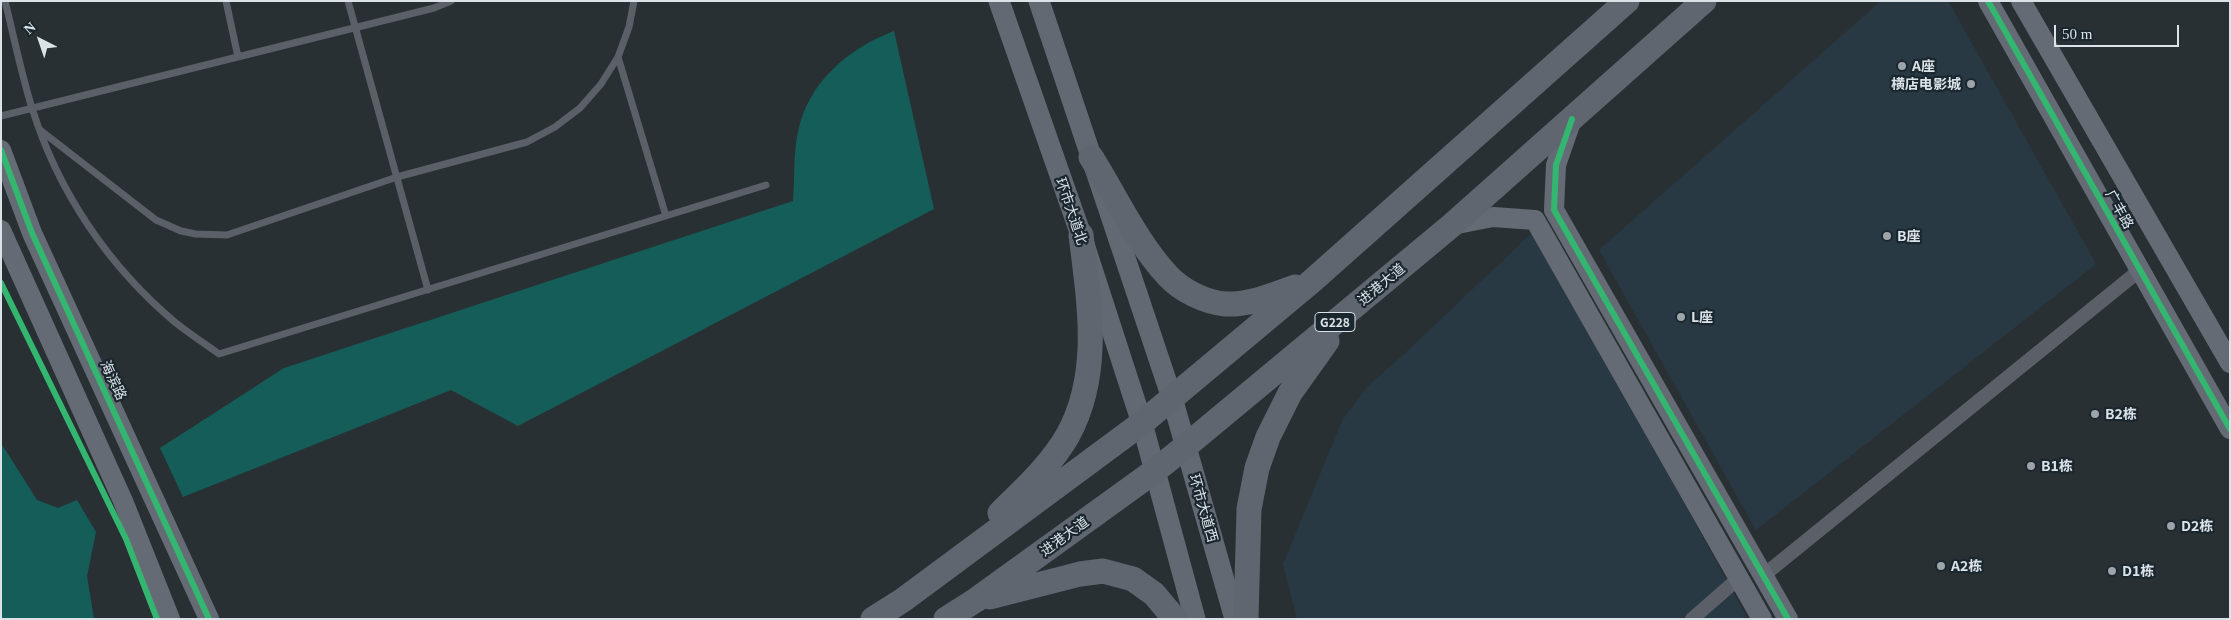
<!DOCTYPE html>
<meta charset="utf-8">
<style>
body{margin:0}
#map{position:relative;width:2231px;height:620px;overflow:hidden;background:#293034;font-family:Georgia,serif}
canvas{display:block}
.frame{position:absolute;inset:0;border:2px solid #dbe3e9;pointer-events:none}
.north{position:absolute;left:15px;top:15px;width:50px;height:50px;-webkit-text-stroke:4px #1b272f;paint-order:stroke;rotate:319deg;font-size:14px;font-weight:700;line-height:20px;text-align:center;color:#dbe3e9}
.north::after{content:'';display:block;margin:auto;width:18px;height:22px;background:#dbe3e9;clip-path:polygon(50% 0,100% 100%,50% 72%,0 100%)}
.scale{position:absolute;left:2054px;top:25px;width:125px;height:22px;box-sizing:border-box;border:2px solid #dbe3e9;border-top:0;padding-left:6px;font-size:15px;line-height:18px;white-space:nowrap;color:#dbe3e9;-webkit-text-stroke:4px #1b272f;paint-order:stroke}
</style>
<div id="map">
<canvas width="2231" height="620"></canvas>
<div class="frame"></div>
<div class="north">N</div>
<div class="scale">50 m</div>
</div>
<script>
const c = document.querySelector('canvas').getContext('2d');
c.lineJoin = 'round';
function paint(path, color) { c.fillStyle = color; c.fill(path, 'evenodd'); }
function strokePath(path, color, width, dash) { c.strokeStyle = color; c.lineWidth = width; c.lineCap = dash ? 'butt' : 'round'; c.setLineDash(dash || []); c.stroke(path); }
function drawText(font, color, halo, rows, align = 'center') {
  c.font = font + ' Georgia,"Noto Sans SC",serif'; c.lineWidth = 4.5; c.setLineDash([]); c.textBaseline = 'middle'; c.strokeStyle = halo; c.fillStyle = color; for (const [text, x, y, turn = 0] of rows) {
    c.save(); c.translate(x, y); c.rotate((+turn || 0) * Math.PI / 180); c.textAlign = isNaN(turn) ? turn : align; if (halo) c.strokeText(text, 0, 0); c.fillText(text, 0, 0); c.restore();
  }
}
const built = new Path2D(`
 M1881 1H1948L2096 264 1756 530 1599 250Z
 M1534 231 1748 619H1297L1283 564 1343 419 1368 386 1403 355Z`);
const water = new Path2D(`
 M894 31 934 209 518 426 451 390 183 497 160 448 284 368 793 201C795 178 793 154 798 132 808 82 849 48 894 31Z
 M1 443 37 500 58 508 77 500 96 532 87 576 94 619H1Z`);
const lane = new Path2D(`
 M5 1C14 37 21 73 32 108 58 192 109 267 176 323 190 334 205 344 219 354L766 185
 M226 1 238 57
 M348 1 428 290
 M618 57 666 216
 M1 116 434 8 451 1
 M40 130 156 220 181 231 196 234 227 235 397 177 527 142 555 127 580 108 601 84 618 57 629 27 634 1`);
const street = new Path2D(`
 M1764 575 2140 270
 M1692 619 1739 578`);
const secondary = new Path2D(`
 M1988 1 2230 429
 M2021 1 2230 363
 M1572 119 1556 165 1554 210 1788 619
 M1 150 32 233 209 619
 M1452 225 1493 217 1535 220 1762 619
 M1 230 123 501 170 619`);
const primary = new Path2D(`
 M999 1 1081 235 1142 423 1195 619
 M1039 1 1172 398 1235 619`);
const highway = new Path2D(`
 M1091 157C1115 195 1137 243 1168 276 1182 291 1205 302 1225 304 1250 305 1273 295 1295 287
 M1000 513C1024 489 1051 465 1068 435 1102 373 1089 302 1081 235
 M990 597 1080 574 1103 571 1133 579 1154 594 1175 619
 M873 619 903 600 1142 423 1312 281 1627 1
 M946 619 976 600 1156 470 1186 446 1452 225 1704 1
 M1246 619 1249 509 1257 468 1268 437 1290 393 1327 341`);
const cycleway = new Path2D(`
 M1988 1 2230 429
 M1572 119 1556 165 1554 210 1788 619
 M1 150 32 233 209 619
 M1 283 126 539 157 619`);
const markers = [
 [1902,66,5,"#9da4aa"],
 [1971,84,5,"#9da4aa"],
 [1887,236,5,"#9da4aa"],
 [1681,317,5,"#9da4aa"],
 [2095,414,5,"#9da4aa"],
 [2031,466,5,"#9da4aa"],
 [2171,526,5,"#9da4aa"],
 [1941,566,5,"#9da4aa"],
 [2112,571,5,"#9da4aa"]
];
const shields = [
 [1335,322,40]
];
const shieldNames = [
 ["G228",1335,322]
];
const poiNames = [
 ["A座",1912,66],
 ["横店电影城",1961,84,"right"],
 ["B座",1897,236],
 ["L座",1691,317],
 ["B2栋",2105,414],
 ["B1栋",2041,466],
 ["D2栋",2181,526],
 ["A2栋",1951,566],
 ["D1栋",2122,571]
];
const streetNames = [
 ["广丰路",2120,209,61],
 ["环市大道北",1072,211,71],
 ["进港大道",1381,284,-40],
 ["海滨路",114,380,65],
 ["环市大道西",1204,508,74],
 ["进港大道",1064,536,-36]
];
paint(built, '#283944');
paint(water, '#155d58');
strokePath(lane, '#5b6068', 7);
strokePath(street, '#5b6068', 14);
strokePath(secondary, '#656b74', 20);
strokePath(primary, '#636973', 21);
strokePath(highway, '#606670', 25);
strokePath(cycleway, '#33b770', 6);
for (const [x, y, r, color] of markers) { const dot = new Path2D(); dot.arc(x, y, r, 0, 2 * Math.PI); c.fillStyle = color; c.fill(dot); strokePath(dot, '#1b272f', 2); }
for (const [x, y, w] of shields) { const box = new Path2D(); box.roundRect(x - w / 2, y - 9.5, w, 19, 4); c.fillStyle = '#1b272f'; c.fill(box); strokePath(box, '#dbe3e9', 1); }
drawText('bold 12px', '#dbe3e9', null, shieldNames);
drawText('bold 14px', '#dbe3e9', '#1b272f', poiNames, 'left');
drawText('14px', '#dbe3e9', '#1b272f', streetNames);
</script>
